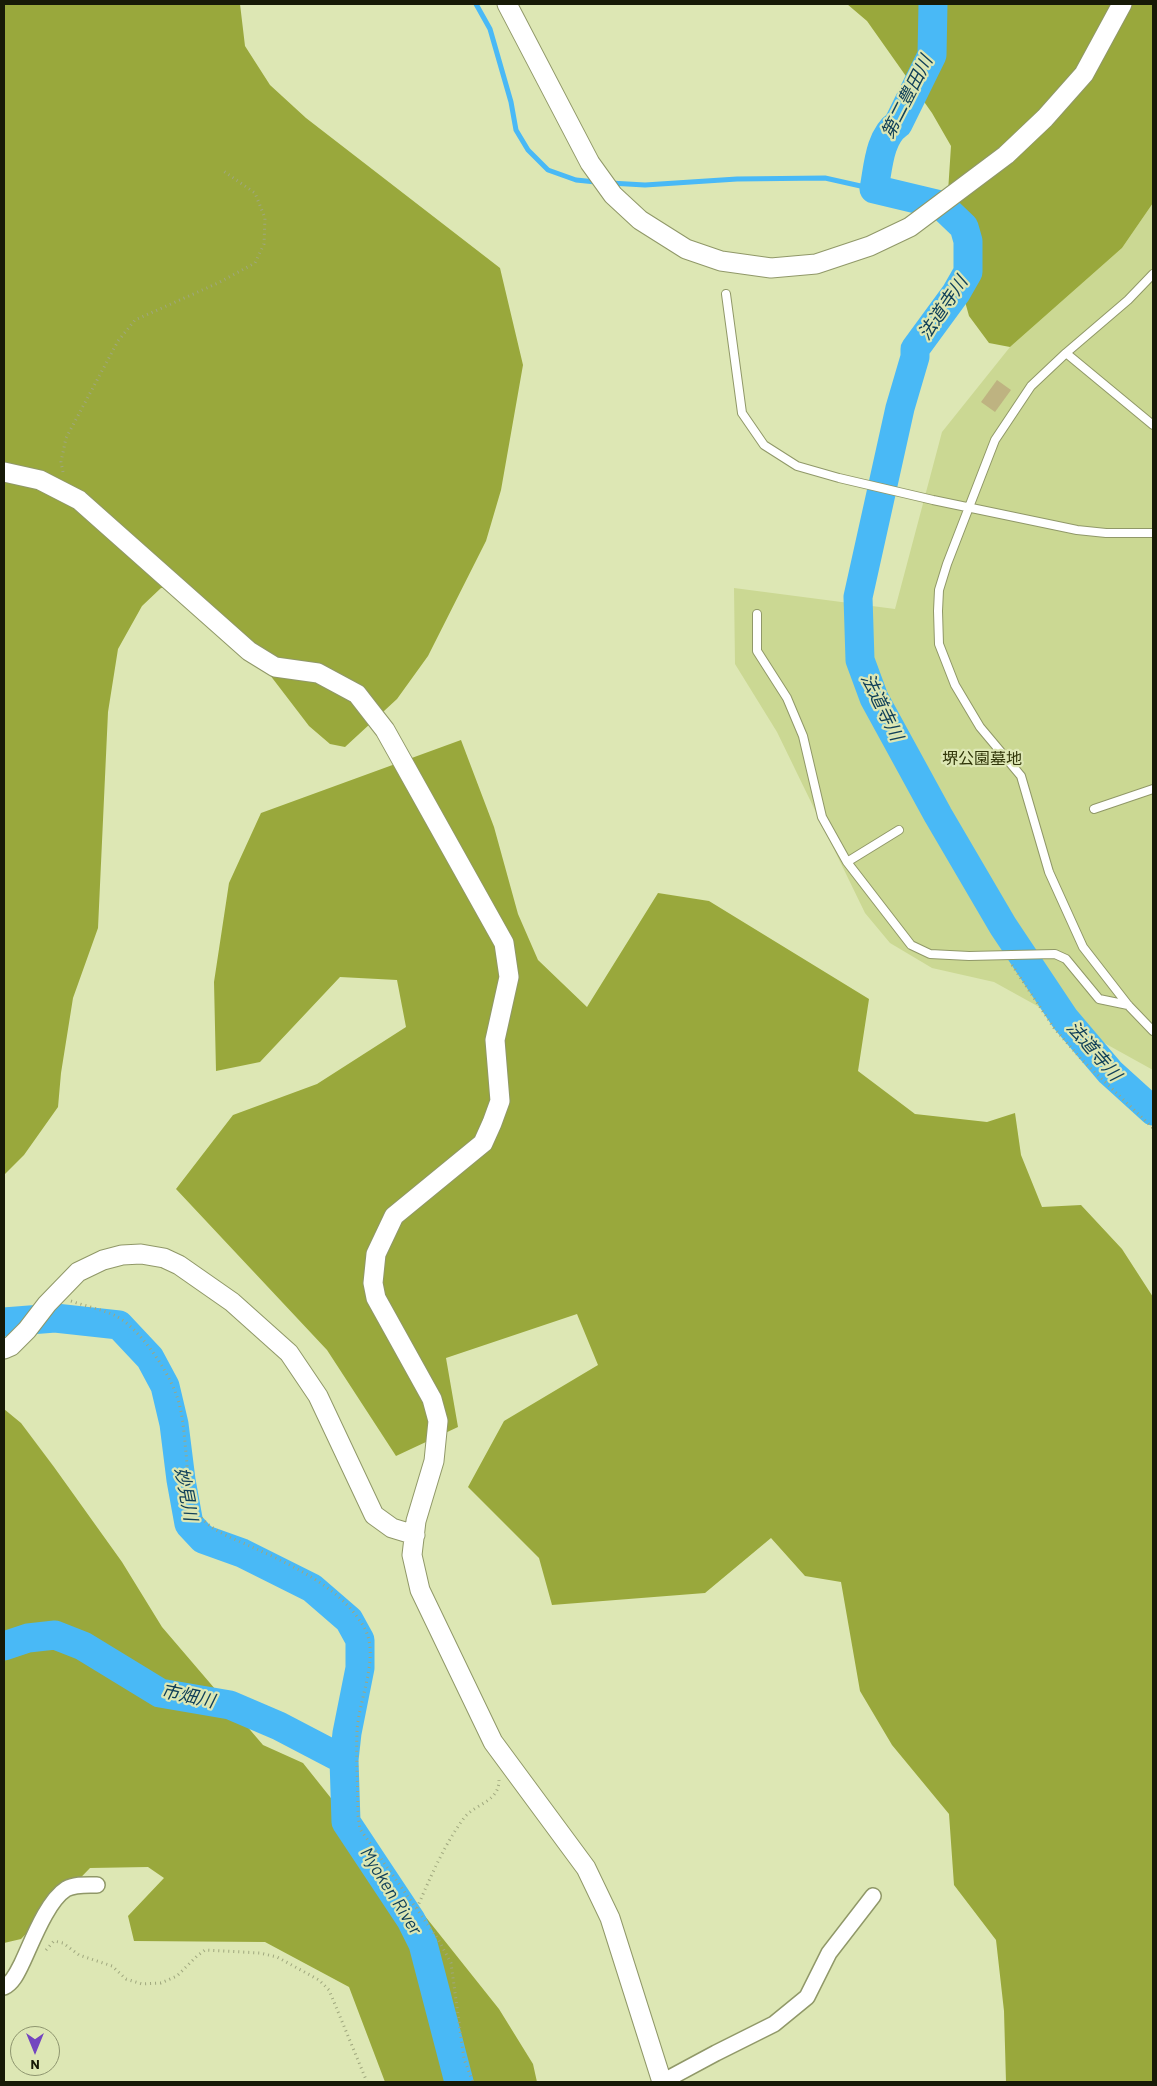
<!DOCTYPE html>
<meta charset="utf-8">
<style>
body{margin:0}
#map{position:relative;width:1157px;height:2086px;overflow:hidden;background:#dde7b4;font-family:Barlow,sans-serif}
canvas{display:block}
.frame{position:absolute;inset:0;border:5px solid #171a07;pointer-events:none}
.north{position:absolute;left:10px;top:2026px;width:50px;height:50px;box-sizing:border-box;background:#dde7b4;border:1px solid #8e956f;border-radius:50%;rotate:180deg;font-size:14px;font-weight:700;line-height:20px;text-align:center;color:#171a07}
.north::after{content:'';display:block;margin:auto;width:18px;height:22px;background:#7346bf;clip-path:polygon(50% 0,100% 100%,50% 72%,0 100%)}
</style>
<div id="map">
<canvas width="1157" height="2086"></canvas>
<div class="frame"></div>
<div class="north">N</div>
</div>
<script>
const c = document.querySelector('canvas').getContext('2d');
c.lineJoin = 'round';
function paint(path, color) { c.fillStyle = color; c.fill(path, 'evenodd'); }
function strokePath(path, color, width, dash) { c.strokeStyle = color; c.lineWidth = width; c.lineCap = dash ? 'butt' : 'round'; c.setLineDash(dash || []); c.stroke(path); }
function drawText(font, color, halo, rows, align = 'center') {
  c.font = font + ' Barlow,"Noto Sans JP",sans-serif'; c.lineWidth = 4.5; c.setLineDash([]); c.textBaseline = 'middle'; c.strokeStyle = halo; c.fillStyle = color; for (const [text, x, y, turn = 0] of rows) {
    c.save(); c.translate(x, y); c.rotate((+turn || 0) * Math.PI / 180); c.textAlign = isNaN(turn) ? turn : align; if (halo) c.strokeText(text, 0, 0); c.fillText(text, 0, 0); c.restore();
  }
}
const green = new Path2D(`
 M1153 203V1070L994 982 932 968 890 943 865 913 777 732 735 664 734 588 895 609 942 432 1010 347 1122 248Z`);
const forest = new Path2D(`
 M4 4H240L245 46 270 85 306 118 500 268 523 365 501 490 486 541 428 656 397 699 345 747 330 744 309 726 260 662 227 622 203 598 179 588H161L142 606 118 649 108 712 98 928 73 998 61 1073 58 1107 24 1155 4 1175Z
 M847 4H1153V203L1122 248 1010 347 989 343 969 316 961 287 958 238 948 192 951 146 932 113 867 21Z
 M461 740 494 827 518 914 538 960 587 1007 658 893 709 901 869 999 858 1071 915 1114 987 1122 1015 1113 1021 1155 1042 1207 1081 1205 1122 1249 1153 1297V2082H1006L1004 2011 996 1940 954 1885 949 1814 892 1745 860 1691 841 1582 805 1576 771 1538 705 1593 552 1605 539 1558 468 1487 504 1421 598 1365 577 1314 446 1358 458 1427 396 1456 327 1350 176 1189 233 1115 317 1084 406 1027 397 980 340 977 260 1062 216 1071 214 982 229 883 261 813Z
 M4 1409 21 1423 54 1467 122 1562 162 1627 263 1745 303 1763 499 2009 533 2064 537 2082H385L349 1987 265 1942 134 1941 128 1916 164 1878 148 1867 90 1868 21 1939 4 1943Z`);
const stream = new Path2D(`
 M476 4 490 29 511 102 516 130 528 150 548 170 576 180 596 182
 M610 183 645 185 737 179 825 178 874 189`);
const river = new Path2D(`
 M933 4 932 55 898 124C879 137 878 169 874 189L941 205 964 227 968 241V272L956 293 915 349V357L900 408 858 597 860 660 874 698 938 815 1003 926 1065 1019 1110 1072 1153 1111
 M4 1322 55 1318 119 1325 150 1358 165 1386 174 1424 181 1480 189 1524 203 1539 242 1553 312 1588 349 1620 360 1640V1668L347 1733 344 1760 346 1822 411 1920 423 1944 459 2082
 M4 1646 28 1638 55 1635 83 1646 160 1693 230 1705 279 1726 344 1760`);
const building = new Path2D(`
 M997 380 1011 390 995 412 981 402Z`);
const path = new Path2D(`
 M63 472 61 462 66 438 118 341 135 320 218 283 255 263 264 244 265 218 255 193 222 170
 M1012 965 1054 1028 1081 1059 1153 1128
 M71 1301C85 1306 100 1309 114 1315 138 1326 167 1369 176 1394 183 1412 184 1433 186 1453 188 1473 187 1498 199 1515 211 1531 232 1538 250 1546 291 1565 342 1587 365 1629 380 1658 358 1701 357 1732 356 1760 358 1788 358 1815L360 1829 438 1939 451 1963 464 2059 473 2082
 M417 1908C430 1878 444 1845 464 1818 476 1803 499 1802 499 1780
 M46 1950 54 1941 63 1943 79 1955 112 1966 126 1979 142 1984 161 1983 177 1976 197 1956 205 1950 260 1953 277 1957 319 1980 329 1990 367 2082`);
const service = new Path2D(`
 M1153 274 1128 300 1066 353 1031 386 995 440 947 564 939 590 938 611 939 644 955 685 980 727 1021 776 1049 872 1083 947 1128 1005 1153 1031
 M726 294 742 413 764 445 797 466 839 478 933 500 1077 530 1106 533H1153
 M1066 353 1153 425
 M757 614V651L787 698 803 736 822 817 847 862 911 945 930 954 969 956 1055 954 1066 959 1099 999 1128 1005
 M1094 809 1153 789
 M847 862 899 830`);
const minor = new Path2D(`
 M4 1987C13 1983 18 1971 22 1963 32 1942 47 1901 66 1889 75 1884 87 1885 97 1885
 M662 2082 716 2053 774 2024 807 1997 829 1953 873 1896`);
const tertiary = new Path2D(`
 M507 4 590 163 613 195 640 220 686 249 721 261 771 268 816 264 870 246 910 227 1006 155 1045 118 1084 74 1122 4
 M4 472 40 480 79 500 249 651 275 667 318 673 357 694 385 730 504 943 509 977 495 1040 500 1101 492 1123 483 1143 394 1216 376 1254 373 1283 376 1298 432 1399 438 1421 434 1461 416 1521 412 1555 420 1590 493 1742 586 1868 610 1918 662 2082
 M4 1349 11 1346 27 1330 47 1304 78 1272 103 1260 122 1255 141 1254 164 1258 179 1265 232 1302 289 1353 318 1396 374 1515 392 1528 415 1535`);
const parkNames = [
 ["堺公園墓地",982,759]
];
const waterNames = [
 ["第二豊田川",907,97,-63],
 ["法道寺川",943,308,-56],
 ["法道寺川",882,707,64],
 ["法道寺川",1094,1051,49],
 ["妙見川",186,1494,79],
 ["市畑川",188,1696,12],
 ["Myoken River",391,1891,58]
];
paint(green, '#cbd893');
paint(forest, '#99a83c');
strokePath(stream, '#49b9f6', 5);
strokePath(river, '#49b9f6', 29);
paint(building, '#beb381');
strokePath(service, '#909868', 10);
strokePath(minor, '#909868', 18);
strokePath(tertiary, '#909868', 21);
strokePath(path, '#9fa77e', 3, [1, 4]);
strokePath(service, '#fff', 8);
strokePath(minor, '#fff', 15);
strokePath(tertiary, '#fff', 19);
drawText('16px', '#313609', '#dde7b4', parkNames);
drawText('italic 18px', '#114059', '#dde7b4', waterNames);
</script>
